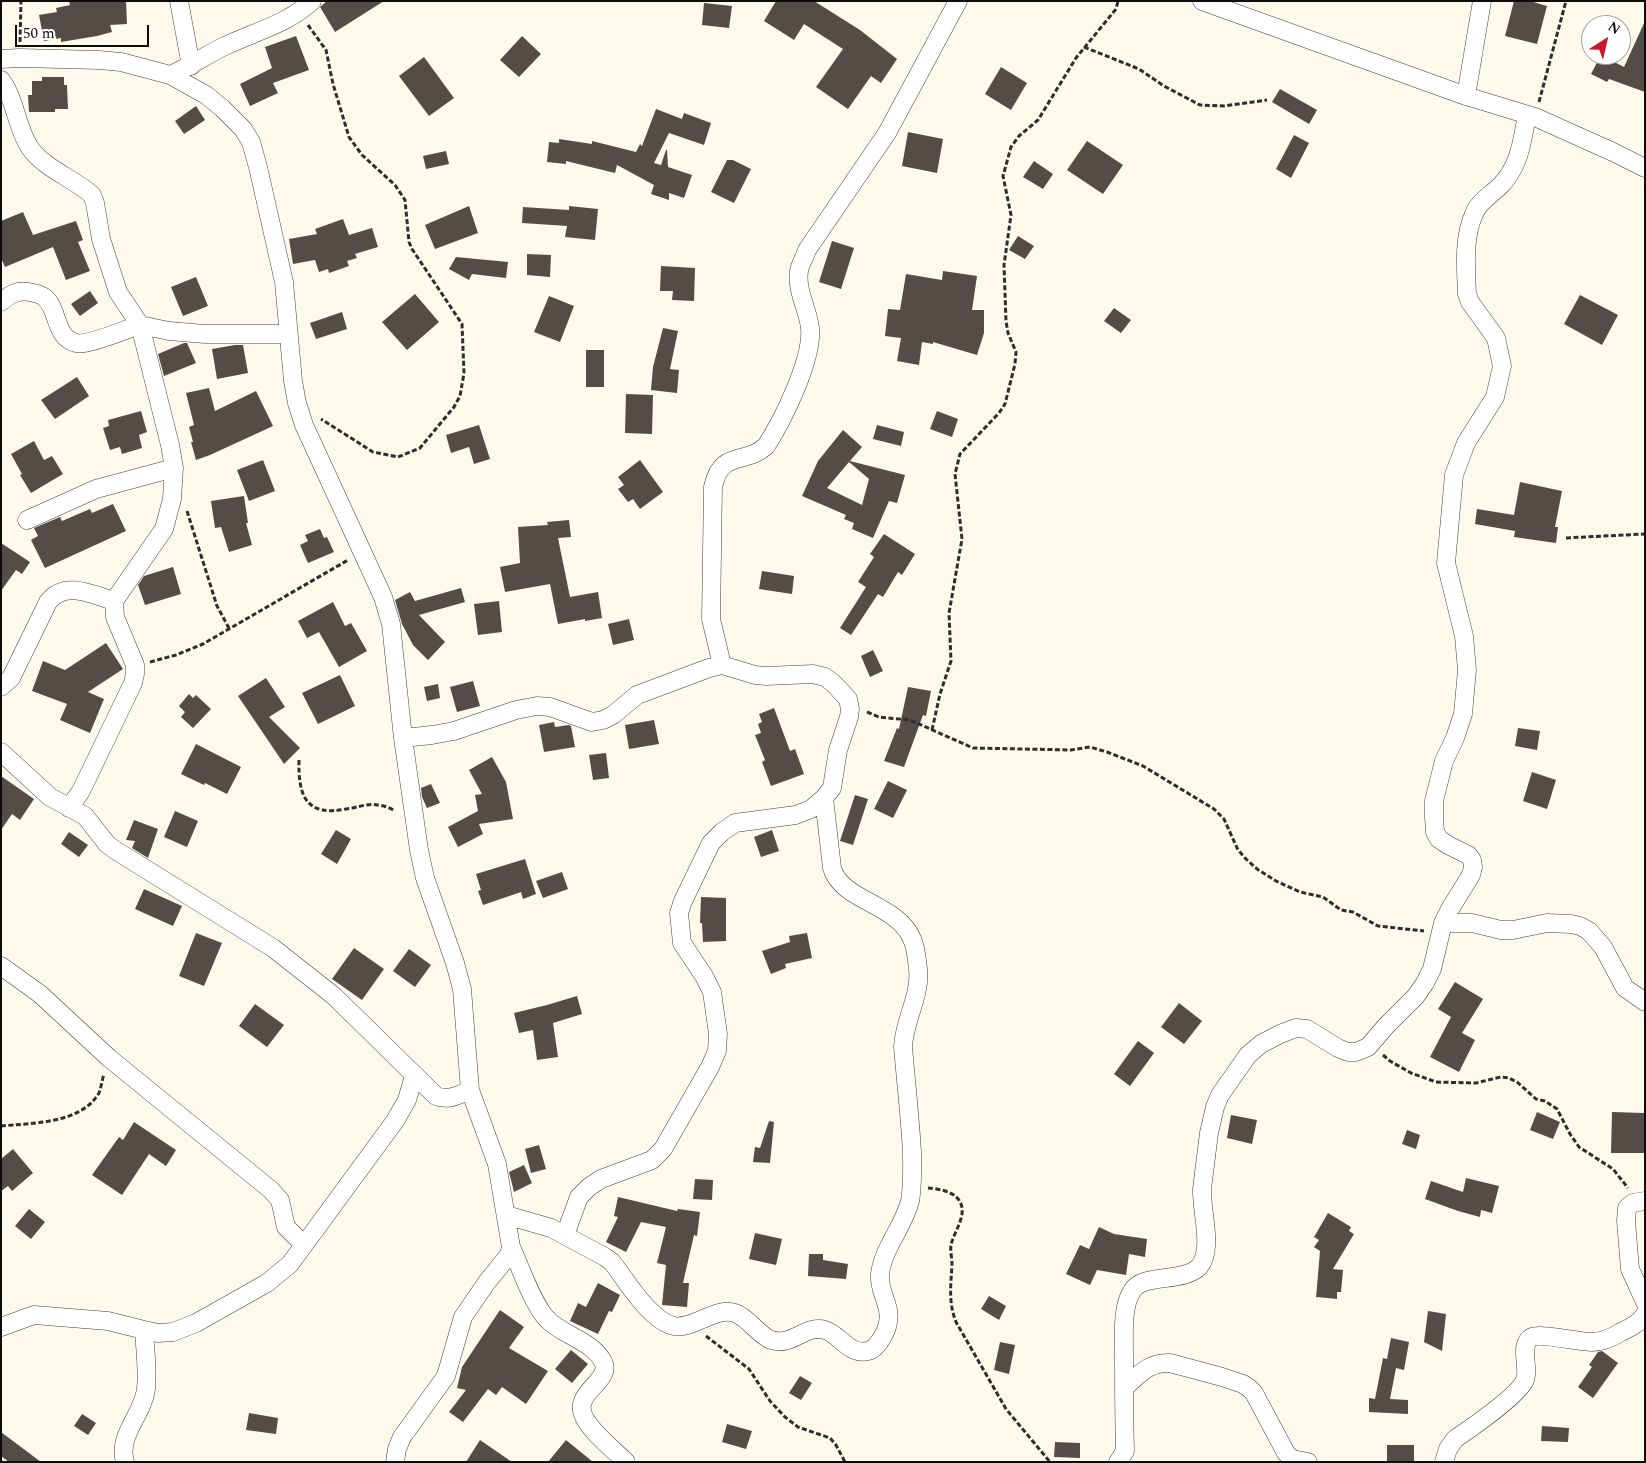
<!DOCTYPE html>
<style>
body{margin:0}
#map{position:relative;width:1646px;height:1463px;overflow:hidden;background:#fff9eb;font-family:Spectral,serif}
canvas{display:block}
.frame{position:absolute;inset:0;border:2px solid #0c0c0c;pointer-events:none}
.north{position:absolute;left:1581px;top:15px;width:50px;height:50px;box-sizing:border-box;background:#fff;border:1px solid #9e9e9e;border-radius:50%;rotate:35deg;font-size:14px;font-weight:700;line-height:20px;text-align:center;color:#0c0c0c}
.north::after{content:'';display:block;margin:auto;width:18px;height:22px;background:#c8182d;clip-path:polygon(50% 0,100% 100%,50% 72%,0 100%)}
.scale{position:absolute;left:15px;top:25px;width:134px;height:22px;box-sizing:border-box;border:2px solid #0c0c0c;border-top:0;padding-left:6px;font-size:15px;line-height:18px;white-space:nowrap;color:#0c0c0c;-webkit-text-stroke:4px #fff;paint-order:stroke}
</style>
<div id="map">
<canvas width="1646" height="1463"></canvas>
<div class="frame"></div>
<div class="north">N</div>
<div class="scale">50 m</div>
</div>
<script>
const c = document.querySelector('canvas').getContext('2d');
c.lineJoin = 'round';
function paint(path, color) { c.fillStyle = color; c.fill(path, 'evenodd'); }
function strokePath(path, color, width, dash) { c.strokeStyle = color; c.lineWidth = width; c.lineCap = dash ? 'butt' : 'round'; c.setLineDash(dash || []); c.stroke(path); }
const building = new Path2D(`
 M69 1H126L127 24 110 25 112 32 97 36 61 42V38L44 41 39 15 57 12 56 8 70 5Z
 M327 1H384L335 32 320 7Z
 M776 1H814L860 30 897 59 881 83 871 76 848 109 816 87 843 49 804 24 794 40 764 21Z
 M1514 1H1530L1547 6 1537 44 1505 36Z
 M704 3 732 6 729 28 702 25Z
 M1645 21V92L1609 79 1607 82 1591 74 1601 55 1624 67Z
 M296 36 309 70 273 83 278 93 250 106 240 84 272 68 265 47Z
 M522 36 541 54 519 77 500 60Z
 M424 57 454 98 429 116 399 76Z
 M1001 67 1027 83 1011 110 985 94Z
 M42 77H64V85H67L68 109H55V112H29L28 95H32V81H42Z
 M1280 89 1317 110 1309 124 1272 102Z
 M196 106 205 120 184 134 175 121Z
 M656 109 682 119 684 113 711 123 704 145 669 133 654 163 661 165 666 150H667L668 167 692 175 684 198 669 193V200L651 194 654 185 617 165 615 173 566 161V164L547 162 549 142 559 143V139L592 144V141L636 152 640 144 642 146Z
 M908 132 943 139 937 173 902 166Z
 M1294 135 1309 143 1291 178 1276 169Z
 M1087 141 1123 165 1103 194 1067 170Z
 M446 151 449 164 426 169 423 156Z
 M727 160H733L751 169 734 203 711 192Z
 M1034 161 1053 174 1043 189 1023 177Z
 M469 206 478 233 435 249 425 225Z
 M569 206 598 209 595 240 565 237 567 226 522 223 523 207 569 210Z
 M23 212 33 235 76 221 83 240 78 242 90 271 66 280 53 247 5 267 1 258V221Z
 M343 219 349 235 372 228 378 247 355 254 357 258 347 261 349 266 329 273 328 269 319 272 315 260 293 264 289 239 317 234 315 229Z
 M1018 236 1034 246 1025 259 1009 250Z
 M832 241 854 248 841 289 819 282Z
 M527 254 551 255 550 277 527 275Z
 M456 257 508 262 506 278 472 274 469 280 449 269Z
 M661 266 695 268 694 301 672 300 673 291H660Z
 M943 271 977 276 972 310H984V333L977 355 933 342V344L922 342 919 365 897 361 901 338 885 336 888 309 900 310 906 274 942 280Z
 M196 277 208 306 183 316 171 287Z
 M90 291 98 303 80 316 71 304Z
 M415 294 439 322 407 350 382 322Z
 M1580 295 1618 315 1602 345 1564 324Z
 M549 296 574 306 560 342 534 332Z
 M1114 308 1131 320 1121 333 1104 321Z
 M342 312 347 329 316 339 310 323Z
 M663 328 678 331 670 369 679 370 677 393 651 390 653 367Z
 M184 343H187L196 363 164 376 158 354Z
 M235 345H243L248 373 217 379 212 349Z
 M586 350H604V387H586Z
 M77 377 89 396 55 419 41 400Z
 M209 388 215 411 256 391 273 426 210 455 196 460 191 442H193L189 427 194 425 186 393Z
 M626 394 653 395 652 434 625 433Z
 M141 411 147 432 139 435 142 448 122 454 120 447 110 450 103 428 109 426 108 420Z
 M937 411 958 419 952 437 930 429Z
 M479 425 490 459 474 464 469 447 451 453 446 435Z
 M877 425 904 432 901 446 873 439Z
 M843 430 862 447 850 461 905 475 897 503 889 501 873 538 852 529 854 523 844 519 846 515 802 496 818 461ZM849 462 869 479 862 505 827 488Z
 M34 441 44 460 52 456 63 474 31 493 20 475 22 474 11 454Z
 M263 460 275 491 249 501 237 470Z
 M640 460 663 492 640 509 633 499 628 502 618 489 624 485 618 477Z
 M1520 482 1562 491 1555 527H1558L1556 543 1514 537 1515 531 1475 524 1477 509 1514 515Z
 M244 496 248 523H246L252 545 229 552 221 527 215 528 211 501Z
 M113 504 126 531 45 568 31 540 38 536 34 528 60 517 62 521 90 509 92 513Z
 M569 520 571 537 558 538 570 597 598 592 602 618 585 621V619L558 624 550 584 505 592 500 567 520 563 518 527 548 525 547 522Z
 M320 529 324 538 327 537 334 552 308 563 300 545 308 541 305 535Z
 M884 534 915 554 902 575 898 572 883 597 878 594 851 635 840 628 866 587 858 582 874 557 870 554Z
 M1 543 30 562 22 574 16 570 1 591Z
 M173 567 181 594 145 605 138 585 144 576Z
 M762 571 794 576 792 594 759 589Z
 M461 588 465 602 419 615 445 642 428 660 413 645 402 624 395 600 410 592 415 601Z
 M499 601 502 632 478 635 474 604Z
 M333 602 345 626 351 623 367 651 339 667 319 632 307 638 298 621Z
 M629 619 634 640 613 645 608 624Z
 M106 643 123 669 88 692 104 699 90 733 60 720 67 704 32 691 43 661 65 670Z
 M873 650 883 671 870 677 861 656Z
 M340 675 355 706 318 724 302 693Z
 M266 678 285 707 269 717 300 748 284 764 238 696Z
 M473 681 480 706 457 712 450 687Z
 M438 684 440 698 427 701 424 687Z
 M908 687 931 691 926 716 923 715 904 767 884 761 897 728 899 729Z
 M189 694 193 698 196 695 211 709 193 728 181 717 185 712 179 706Z
 M774 708 790 751 795 749 804 774 771 786 762 762 765 760 755 735 761 733 758 724 762 722 759 714Z
 M654 720 659 744 629 749 625 725Z
 M554 722 555 727 569 725 571 726 575 747 544 752 539 725Z
 M1518 728 1540 731 1537 750 1515 746Z
 M196 744 241 767 227 794 205 783 204 785 181 774Z
 M606 753 609 778 593 780 589 755Z
 M492 757 506 782 513 819 479 824 483 834 458 847 448 827 478 811 475 795 482 794 469 770Z
 M1532 772 1556 780 1547 809 1523 801Z
 M1 776 34 799 20 820 12 814 1 830Z
 M888 781 907 790 893 818 874 809Z
 M431 784 440 803 427 808 422 797 421 788Z
 M855 795 868 799 853 845 840 841Z
 M175 811 198 821 187 847 164 837Z
 M134 820 158 829 148 858 132 848 135 841 126 840Z
 M336 830 351 839 337 864 321 854Z
 M772 830 779 851 761 857 754 837Z
 M69 832 88 845 79 857 61 844Z
 M525 859 536 894 523 899 521 892 483 905 478 891 481 890 476 874Z
 M562 872 568 889 543 898 536 881Z
 M144 889 182 906 173 926 135 909Z
 M701 897 726 898V941L703 942 702 923H700Z
 M196 933 222 943 204 986 179 976Z
 M807 933 812 958 785 964 786 968 771 974 762 951 790 942 789 936Z
 M354 948 384 969 362 1000 332 979Z
 M409 949 431 965 415 987 393 971Z
 M1455 982 1483 999 1462 1033 1475 1040 1459 1072 1430 1057 1451 1017 1438 1009Z
 M577 996 582 1014 553 1023 558 1057 537 1060 533 1030 519 1033 514 1013 547 1005Z
 M1179 1003 1202 1021 1184 1044 1161 1027Z
 M255 1004 284 1025 267 1047 239 1026Z
 M1138 1041 1154 1053 1130 1086 1114 1074Z
 M1537 1112 1560 1122 1553 1139 1530 1130Z
 M1612 1112 1644 1113V1153H1611Z
 M1231 1115 1257 1120 1252 1144 1227 1138Z
 M769 1121 774 1122 770 1163 753 1162 755 1147 760 1148Z
 M134 1122 176 1150 166 1166 149 1154 122 1195 92 1175 119 1137 123 1140Z
 M1407 1130 1420 1135 1416 1149 1402 1144Z
 M539 1145 546 1169 531 1173 525 1149Z
 M13 1149 33 1173 12 1191 8 1186 1 1191V1159Z
 M524 1165 532 1183 514 1192 509 1172Z
 M1466 1178 1499 1186 1492 1213 1481 1210 1480 1217 1458 1211 1425 1199 1431 1181 1463 1192Z
 M695 1179 713 1180 712 1200 693 1199Z
 M618 1197 677 1211 678 1209 700 1212 697 1236 694 1235 683 1283H689L687 1307 662 1305 666 1265 657 1263 666 1227 641 1222 626 1252 606 1242 618 1217 614 1216Z
 M29 1209 45 1222 31 1239 15 1226Z
 M1328 1213 1351 1227 1349 1231 1354 1234 1333 1269 1343 1270 1341 1292H1337V1299L1317 1297 1316 1298 1320 1251 1314 1247 1319 1240 1314 1237Z
 M1099 1227 1114 1234 1147 1239 1145 1257 1129 1254 1126 1275 1097 1270 1090 1285 1066 1274 1080 1245 1089 1249Z
 M755 1233 782 1239 776 1265 749 1259Z
 M809 1254H823V1260L848 1264 846 1279 808 1276Z
 M598 1283 620 1295 612 1312 609 1311 598 1334 570 1321 578 1303 586 1307Z
 M989 1296 1006 1306 999 1320 981 1309Z
 M500 1310 524 1327 509 1348 548 1371 526 1404 502 1387 496 1395 488 1389 463 1422 449 1412 466 1390 457 1388 462 1367Z
 M1428 1311 1446 1314 1442 1351 1424 1342Z
 M1391 1338 1409 1342 1404 1370 1396 1368 1390 1399 1408 1400V1414L1369 1412V1398L1375 1399 1383 1358 1387 1359Z
 M1000 1342 1015 1345 1009 1374 994 1370Z
 M571 1350 588 1364 572 1383 555 1369Z
 M1602 1351 1618 1363 1593 1398 1578 1387 1592 1367 1589 1365 1598 1352Z
 M800 1376 812 1383 801 1400 789 1393Z
 M249 1413 278 1418 276 1434 246 1430Z
 M82 1414 96 1423 88 1435 74 1426Z
 M727 1424 752 1431 746 1449 722 1442Z
 M1542 1426 1569 1428 1568 1442 1541 1441Z
 M1 1432 41 1462H9L1 1456Z
 M480 1440 512 1462H466Z
 M566 1440 593 1462H548Z
 M1055 1442 1080 1443V1458L1054 1457Z
 M1387 1445H1414V1462H1387Z`);
const path = new Path2D(`
 M308 25 326 50 333 84 349 137 362 155 395 185 405 200 409 242 412 249 462 324 464 373 460 396 454 407 420 448 398 457 373 452 321 419
 M20 42 21 1
 M1084 47 1139 69 1164 86 1200 105 1224 106 1267 100
 M1539 102 1566 1
 M187 511 217 606 230 630
 M1566 538 1645 534
 M150 662 176 655 203 644 348 560
 M867 712 879 717 910 720 973 748 1071 750 1090 747 1107 752 1143 766 1214 809 1224 819 1238 850 1246 859 1257 869 1276 881 1300 892 1323 897 1341 910 1353 912 1378 926 1424 931
 M932 730 940 694 951 661 949 613 962 539 955 474 960 454 999 413 1005 404 1015 364 1016 352 1008 333 1006 321 1004 265 1011 215 1003 176 1011 147 1019 136 1038 120 1076 58 1116 9 1118 1
 M299 760C298 796 306 817 346 809 356 808 367 803 377 805 383 805 390 808 395 811
 M1383 1055 1390 1061 1411 1073 1436 1082 1476 1083 1501 1077 1509 1078 1517 1082 1536 1099 1545 1101 1557 1109 1570 1134 1579 1147 1613 1169 1628 1188
 M1 1126C32 1123 81 1124 99 1093 101 1088 102 1080 104 1074
 M928 1188C939 1189 956 1191 961 1204 966 1217 954 1232 951 1245 950 1251 952 1258 952 1264 951 1284 948 1302 956 1322L1006 1409 1050 1462
 M706 1336 749 1369 770 1401 785 1417 798 1427 830 1438 836 1445 845 1462`);
const street = new Path2D(`
 M179 1 191 66
 M1202 1 1466 96 1535 117 1613 152 1645 168
 M1 59 20 58 99 60 121 62 170 75 206 95 222 108 243 129 251 142 258 167 284 282 293 381 297 403 304 425 383 597 391 624 403 738 419 850 425 878 455 963 462 989 470 1090 497 1164 511 1247 509 1255 487 1282 463 1317 446 1376 402 1437 397 1449 395 1462
 M170 75C189 67 206 55 225 46 254 32 288 24 312 1
 M1 80C16 100 16 127 30 148 45 169 73 178 92 195L95 203 101 239 118 292 140 325 169 331 205 334H288
 M1466 96 1482 1
 M1 302C10 294 18 290 29 292 34 293 40 294 44 297 59 308 54 338 76 343 88 346 126 329 140 325L170 445 174 468 172 499 164 529 114 601 115 617 135 665V674L133 683 81 791 69 808
 M27 520 96 489 174 468
 M722 665 711 619 713 487C721 449 746 465 766 446 783 420 813 359 810 328 808 309 796 291 799 271 800 264 805 257 807 250L887 133 958 1
 M1 687 11 678 48 602C65 580 91 594 114 601
 M403 738 432 735 454 731 516 710 537 706 550 707 592 722 603 720 613 715 637 695 709 668 722 665 755 675 766 676 813 674 825 677 833 683 848 699 850 709 849 717 838 750 832 788 824 798 811 809 796 815 735 823 722 832 711 843 683 901 679 913 682 943 704 976 712 992 718 1034 717 1051 710 1067 663 1149 652 1160 601 1179 589 1187 579 1197 565 1235
 M1 752 50 797 85 816 107 844 115 850 273 948 334 996 436 1096C449 1101 458 1095 470 1090
 M1443 923H1472L1501 930H1513L1547 923 1571 924 1580 926 1589 931 1603 947 1625 988 1645 1002
 M1 966 40 994 109 1058 271 1190 280 1200 286 1227 304 1245
 M1645 1201 1633 1203 1627 1208 1626 1221 1630 1269 1645 1302
 M506 1215 551 1228 605 1257 612 1262C626 1280 650 1321 674 1326 684 1328 693 1323 703 1319 713 1315 724 1309 735 1313 749 1318 757 1334 771 1340 792 1347 806 1324 825 1330 841 1335 850 1358 871 1350 877 1347 880 1341 883 1336 898 1309 878 1297 880 1274 883 1248 904 1226 910 1201 913 1185 912 1168 912 1152 910 1117 906 1082 903 1047 904 1020 921 996 918 969 917 960 916 947 912 939 898 904 841 901 832 868L824 798
 M511 1247C520 1266 533 1305 547 1319 561 1335 596 1342 604 1364 610 1382 572 1393 584 1417 592 1433 613 1449 626 1462
 M1 1327 34 1315 108 1321 144 1330 158 1333 173 1332 196 1323 267 1283 290 1264 395 1121 407 1100 414 1076
 M1124 1388C1139 1375 1148 1362 1170 1363L1222 1377 1243 1384 1249 1388 1254 1393 1286 1453 1292 1459 1308 1462
 M125 1462C117 1435 143 1415 146 1389 148 1370 145 1349 144 1330
 M1118 1462 1125 1451C1124 1417 1124 1384 1124 1351 1124 1332 1122 1307 1132 1291 1142 1273 1183 1283 1199 1267 1214 1250 1201 1211 1202 1189L1209 1133 1215 1107 1220 1095 1248 1055 1261 1044 1280 1034 1296 1028 1307 1029 1338 1048 1348 1052H1356L1368 1047 1386 1026 1416 996 1425 983 1432 969 1443 923 1450 909 1471 875 1473 867 1472 860 1468 855 1448 845 1439 839 1435 832 1434 817V801L1444 761 1455 738 1463 714 1467 670 1464 636 1446 563 1454 475 1466 443 1495 397 1502 366 1496 338 1470 302 1467 294C1466 268 1463 238 1474 214 1479 201 1491 195 1500 186 1520 166 1522 141 1527 115
 M1444 1462 1448 1449 1455 1439C1471 1428 1518 1396 1525 1380 1530 1368 1518 1344 1532 1337 1541 1333 1579 1342 1592 1342 1602 1342 1613 1337 1621 1332 1630 1328 1640 1323 1645 1314`);
paint(building, '#554c47');
strokePath(street, '#3f3f3f', 19);
strokePath(path, '#2e2e2e', 3, [5, 2.5]);
strokePath(street, '#fff', 18);
</script>
